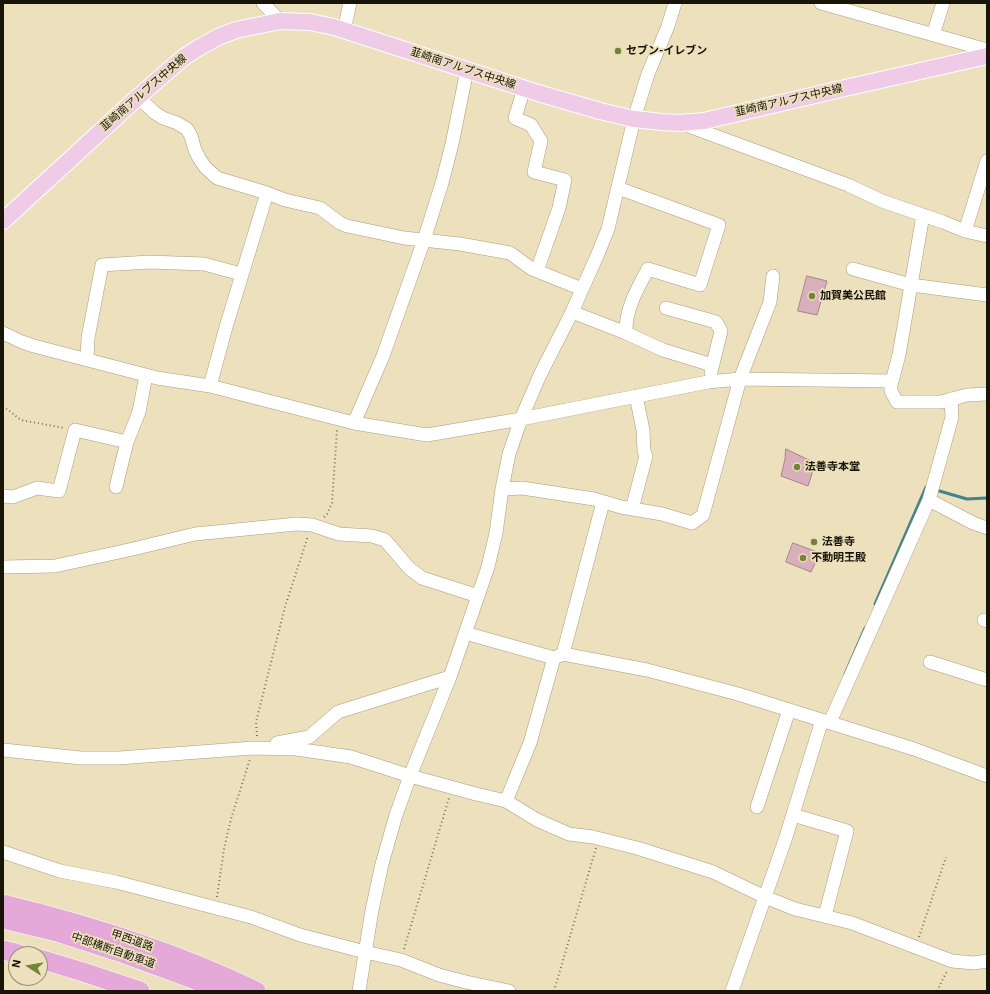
<!DOCTYPE html>
<meta charset="utf-8">
<style>
body{margin:0}
#map{position:relative;width:990px;height:994px;overflow:hidden;background:#ece0bd;font-family:Roboto,sans-serif}
canvas{display:block}
.frame{position:absolute;inset:0;border:4px solid #181408;pointer-events:none}
.north{position:absolute;left:8px;top:946px;width:40px;height:40px;box-sizing:border-box;background:#ece0bd;border:1px solid #978e75;border-radius:50%;rotate:282deg;font-size:11px;font-weight:700;line-height:16px;text-align:center;color:#181408}
.north::after{content:'';display:block;margin:auto;width:14px;height:18px;background:#738535;clip-path:polygon(50% 0,100% 100%,50% 72%,0 100%)}
</style>
<div id="map">
<canvas width="990" height="994"></canvas>
<div class="frame"></div>
<div class="north">N</div>
</div>
<script>
const c = document.querySelector('canvas').getContext('2d');
c.lineJoin = 'round';
function strokePath(path, color, width, dash) { c.strokeStyle = color; c.lineWidth = width; c.lineCap = dash ? 'butt' : 'round'; c.setLineDash(dash || []); c.stroke(path); }
function paint(path, color) { c.fillStyle = color; c.fill(path, 'evenodd'); }
function drawText(font, color, halo, rows, align = 'center') {
  c.font = font + ' Roboto,"Noto Sans JP",sans-serif'; c.lineWidth = 3.5; c.setLineDash([]); c.textBaseline = 'middle'; c.strokeStyle = halo; c.fillStyle = color; for (const [text, x, y, turn = 0] of rows) {
    c.save(); c.translate(x, y); c.rotate((+turn || 0) * Math.PI / 180); c.textAlign = isNaN(turn) ? turn : align; if (halo) c.strokeText(text, 0, 0); c.fillText(text, 0, 0); c.restore();
  }
}
const stream = new Path2D(`
 M936 490 967 499 987 498
 M875 604 926 487 928 488
 M845 674 865 628`);
const building = new Path2D(`
 M807 276 827 281 817 315 798 311Z
 M786 449 811 461 812 474 808 486 781 476 785 459Z
 M793 543 820 553 811 572 786 562Z`);
const path = new Path2D(`
 M3 406 21 420 64 428
 M324 517 327 514 332 503 337 430
 M257 736 256 722 285 607 308 536
 M217 897 224 849 231 819 250 759
 M919 937 946 857
 M404 949 449 798
 M554 991 596 848
 M937 991 947 971`);
const minor = new Path2D(`
 M263 3 280 21
 M821 3 987 50
 M344 30 350 3
 M933 35 943 3
 M524 88 515 118 531 125 541 141 534 172 565 180 559 208 537 271
 M138 97 155 113 163 118 177 123 187 129 191 136 195 150 199 158 205 167 217 178 267 193 285 200 320 208 340 223 347 226 404 238 460 244 510 253 532 269 582 289
 M687 122 691 127 848 185 882 201 943 222 965 231 987 236
 M618 188 719 225 700 285 648 269C637 289 625 310 626 333L663 350 712 365
 M923 215 899 355 891 385V391L897 402H941L967 395 987 394
 M965 231 987 161
 M853 269 911 285 987 295
 M666 308 716 322 721 331 711 372
 M572 312 626 333
 M3 333 22 342 34 346 157 378 210 386 354 423 427 435 521 419 708 382 740 379 892 381
 M87 360 88 338 102 265 149 262 204 264 241 274
 M210 386 226 327 267 193
 M354 423 383 356 424 240 442 183 452 144 467 70
 M116 487 127 442
 M502 489 522 488 594 499 621 507 662 514 692 523 703 515 740 379 770 302 773 276
 M3 496 13 497 37 488 59 491 75 430 127 442 139 412 146 375
 M929 500 973 523 987 528
 M632 509 646 456 644 451 643 430 636 396
 M3 567 55 566 133 549 195 534 297 524 312 525 339 534 372 536 385 540 409 568 422 578 478 596
 M984 620 987 621
 M465 633 554 658 563 654 647 670 738 694 914 749 987 776
 M563 654 603 502
 M930 662 987 680
 M830 722 929 500 952 417 951 399
 M277 743 309 737 338 712 450 677
 M3 750 81 758H119L253 748 296 749 351 757 410 776 476 794 506 801 537 820 569 834 593 837 637 848 713 872 765 897 795 909 852 923 952 961 974 963 987 961
 M506 801 530 743 554 658
 M757 807 789 710
 M793 815 847 831 825 916
 M3 852 60 871 116 882 251 917 300 935 365 952 401 960 439 975 466 982 509 991
 M359 991 372 910 382 864 396 815 410 776 450 677 488 567 496 533 502 489 509 454 521 419 540 375 572 312 597 256 608 229 634 119 648 74 668 26 675 3
 M732 991 785 840 822 720`);
const major = new Path2D(`
 M3 221 138 97 184 57 200 47 218 37 236 30 280 21 310 22 334 27 538 93 600 111 634 119 662 122 680 123 704 121 845 88 987 56`);
const highway = new Path2D(`
 M3 904C90 925 175 952 256 991
 M3 919 57 932 125 954 193 979 221 991
 M3 950 19 954
 M40 959 83 972 140 991`);
const markers = [
 [618,51,4,"#738535"],
 [812,296,4,"#738535"],
 [797,467,4,"#738535"],
 [814,542,4,"#738535"],
 [803,558,4,"#738535"]
];
const poiNames = [
 ["セブン-イレブン",626,51],
 ["加賀美公民館",820,296],
 ["法善寺本堂",805,467],
 ["法善寺",822,542],
 ["不動明王殿",811,558]
];
const streetNames = [
 ["韮崎南アルプス中央線",463,69,18],
 ["韮崎南アルプス中央線",144,93,-41],
 ["韮崎南アルプス中央線",789,101,-13],
 ["甲西道路",132,941,19],
 ["中部横断自動車道",113,951,19]
];
strokePath(stream, '#41838e', 3);
paint(building, '#d7b0bc');
strokePath(building, '#a7838e', 1);
strokePath(minor, '#a89c7c', 14);
strokePath(major, '#fff', 18);
strokePath(highway, '#fff', 20);
strokePath(path, '#7a735c', 2, [1, 3]);
strokePath(minor, '#fff', 13);
strokePath(major, '#efcbe8', 16);
strokePath(highway, '#e4a9d9', 19);
for (const [x, y, r, color] of markers) { const dot = new Path2D(); dot.arc(x, y, r, 0, 2 * Math.PI); c.fillStyle = color; c.fill(dot); strokePath(dot, '#ece0bd', 1.5); }
drawText('bold 11px', '#181408', '#ece0bd', poiNames, 'left');
drawText('11px', '#181408', '#ece0bd', streetNames);
</script>
